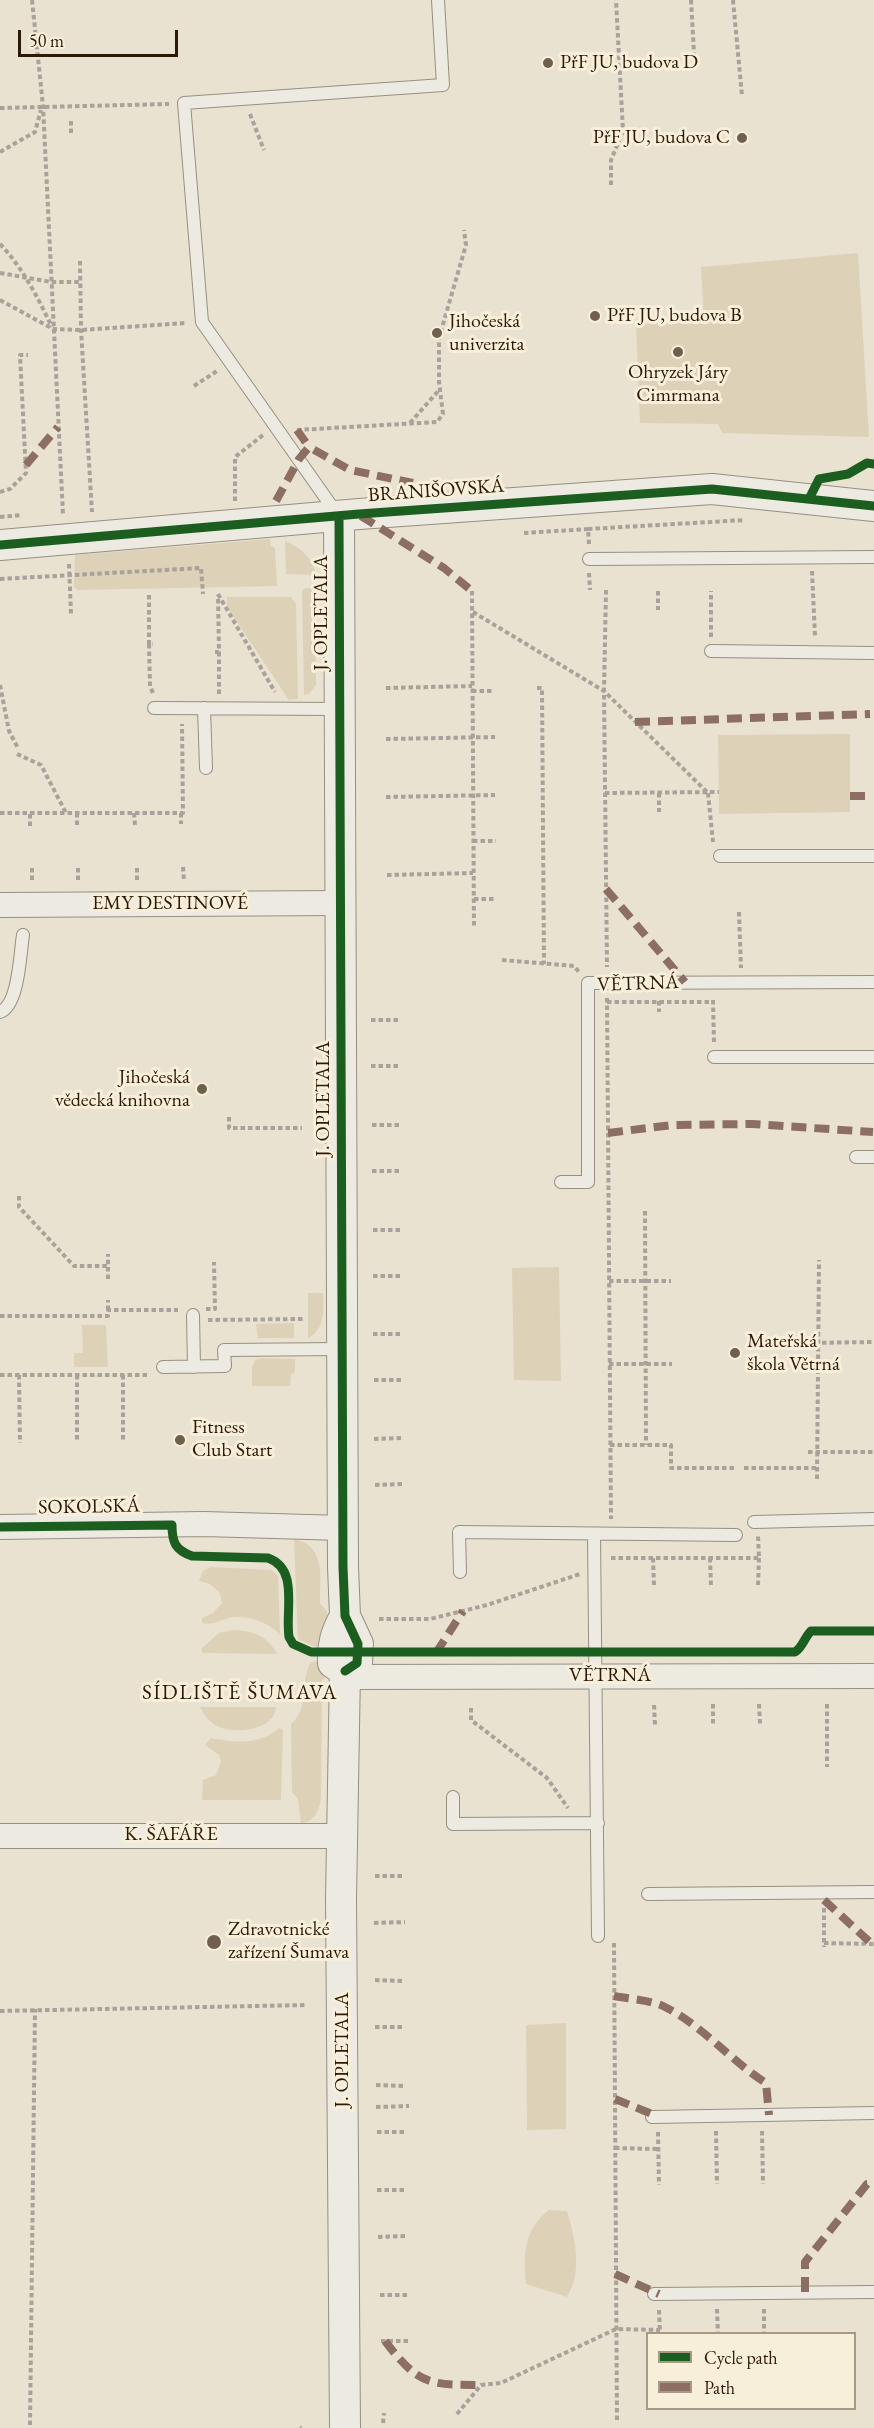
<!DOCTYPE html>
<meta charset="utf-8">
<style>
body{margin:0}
#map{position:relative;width:874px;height:2428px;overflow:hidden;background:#eae2d0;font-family:"EB Garamond",serif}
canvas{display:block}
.legend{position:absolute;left:646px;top:2332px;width:210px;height:78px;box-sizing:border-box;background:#f8efda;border:2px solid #a79a85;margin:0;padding:8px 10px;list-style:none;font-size:18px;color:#2d1a06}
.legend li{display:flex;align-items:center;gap:12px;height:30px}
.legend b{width:30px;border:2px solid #a79a85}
.scale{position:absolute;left:18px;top:30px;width:160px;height:27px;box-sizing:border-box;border:3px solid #2d1a06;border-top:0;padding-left:8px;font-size:18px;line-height:21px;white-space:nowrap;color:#2d1a06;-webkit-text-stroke:4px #f8efda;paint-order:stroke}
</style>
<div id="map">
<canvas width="874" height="2428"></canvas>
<ul class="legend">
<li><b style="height:8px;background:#1b5e20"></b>Cycle path</li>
<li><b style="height:8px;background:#8d6e63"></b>Path</li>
</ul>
<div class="scale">50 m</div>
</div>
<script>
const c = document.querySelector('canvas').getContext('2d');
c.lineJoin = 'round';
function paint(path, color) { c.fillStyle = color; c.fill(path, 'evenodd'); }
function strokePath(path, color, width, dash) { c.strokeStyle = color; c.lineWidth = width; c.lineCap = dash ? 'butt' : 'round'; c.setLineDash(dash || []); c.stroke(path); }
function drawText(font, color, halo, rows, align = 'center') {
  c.font = font + ' "EB Garamond",serif'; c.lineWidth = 6; c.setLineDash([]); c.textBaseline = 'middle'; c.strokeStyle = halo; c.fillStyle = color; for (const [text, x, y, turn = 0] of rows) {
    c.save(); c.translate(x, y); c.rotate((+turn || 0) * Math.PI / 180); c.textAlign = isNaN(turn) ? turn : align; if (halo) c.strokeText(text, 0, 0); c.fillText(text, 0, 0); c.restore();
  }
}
const green = new Path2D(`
 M858 253 869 437 722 433 718 424 640 423 636 324 704 322 701 267Z
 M270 539 271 546 275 548 277 586 78 590 74 587 75 555Z
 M285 541C302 548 312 557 316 575L286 574Z
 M305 588H315L316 685 309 694 304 695 302 591Z
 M227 597H291L296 604 298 699 289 700 227 607Z
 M850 734V812L719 814 718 735Z
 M559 1267 561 1381 514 1380 512 1268Z
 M308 1293H323C324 1309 325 1330 308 1338Z
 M294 1323V1338H258L256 1324Z
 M82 1325H106L108 1367H74V1353H83Z
 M263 1358 295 1359V1372L291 1375 290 1386H252V1367L255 1360Z
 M294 1539C326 1545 320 1578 320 1603L327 1612 326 1647 313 1646 298 1639Z
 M210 1567 272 1570 278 1576 280 1635C269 1622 246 1614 229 1618 216 1621 217 1625 202 1623V1618L213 1613 222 1603 220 1593 210 1584 199 1581 203 1571Z
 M233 1630C253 1631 267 1635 277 1654L202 1653V1648L219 1633Z
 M326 1661 327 1676 322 1680 321 1799C318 1813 315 1820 301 1824L298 1799 292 1792 291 1724C310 1708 299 1682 311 1662Z
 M200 1707H276C274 1731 236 1734 219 1727 210 1724 204 1714 200 1707Z
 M279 1728 283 1730 281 1800H202L203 1780 216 1775 221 1762 219 1755 205 1745 211 1738C235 1743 259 1745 279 1728Z
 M566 2023V2129L527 2130 526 2025Z
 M549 2210 567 2211C575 2238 583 2272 567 2297L526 2284C523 2254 524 2229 549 2210Z`);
const path = new Path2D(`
 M32 0 43 106 63 515
 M691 0 694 53
 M733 0 742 96
 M0 108 169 104
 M250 114 264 150
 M71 121V135
 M0 152 35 132 41 110
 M611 185V160L623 131 616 0
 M0 244C23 268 38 298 52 327
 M80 261 81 330 92 512
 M0 273 51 282H80
 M0 300 53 329 81 330 186 323
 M194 386 217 371
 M410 423 440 389
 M297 430 437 422 443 414 439 382V338L466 245 464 230
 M0 492 10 489 26 473 20 355H28
 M235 501V457L263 435
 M0 517 22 515
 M524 533 588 529
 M589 544 588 529 745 520
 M69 564 71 614
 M812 571 815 636
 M589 573 590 590
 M0 579 201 568 203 594
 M606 590 604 691 607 967
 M472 591 474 927
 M658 591V610
 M218 594 275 692
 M149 595V644H153
 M473 612 604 691 708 793
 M711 637V591
 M149 644 150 686 153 693
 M215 652H219L218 595
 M0 685 9 731 18 748
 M386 688 472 686
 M537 688H542L544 964
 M472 691H494
 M219 694V652
 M386 739 495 737
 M17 754 41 765 66 813
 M605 793 719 792
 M659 793V812
 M708 793 713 842
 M386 797 495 795
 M0 813H183L182 724
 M134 813 135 825
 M181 813V824
 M77 825V813
 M30 826V813
 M473 841H496
 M183 867 184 881
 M32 868V883
 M78 868V882
 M137 868V882
 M387 875 473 873
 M474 899H496
 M739 912 741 968
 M502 960 574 966 579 972
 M607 998 611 1519
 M713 1000 714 1043
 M659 1001V1012
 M607 1002H713
 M371 1020H400
 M371 1066H400
 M229 1117V1128H302
 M372 1125H401
 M372 1171H401
 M19 1196V1207L74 1266H108V1254
 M645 1211 646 1445
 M373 1230H401
 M373 1276H401
 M108 1279V1266
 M609 1281H671
 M206 1309H215L214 1262
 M108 1310V1300
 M0 1316H108V1310H178
 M208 1320 303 1319
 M373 1334H401
 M807 1343 874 1342
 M609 1364H672
 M0 1375H150
 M19 1375 20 1443
 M77 1375V1442
 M123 1375V1442
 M374 1380H402
 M374 1439 402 1438
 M610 1445H671V1468H734
 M808 1452H874
 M744 1468H817
 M817 1479 819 1260
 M375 1485 402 1484
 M611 1558H759L758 1536
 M653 1558 654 1586
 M710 1558 711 1586
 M758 1585 759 1558
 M379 1619H430L487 1605 580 1574
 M713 1704V1724
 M759 1704 760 1724
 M827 1704V1767
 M654 1705 655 1725
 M471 1708V1720L547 1778 568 1808
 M375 1876H405
 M824 1908V1947
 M374 1923 405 1922
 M614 1943 617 2422
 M824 1943 874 1944
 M375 1980 405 1981
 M0 2011 307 2005
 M375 2027H405
 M376 2085 406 2086
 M376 2107 409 2106
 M716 2131 717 2184
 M762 2131 763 2184
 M377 2132H407
 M658 2132 659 2185
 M615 2148 658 2149
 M377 2190H407
 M378 2237 407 2236
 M380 2295H408
 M717 2309 718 2334
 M764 2309V2334
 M659 2310 660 2334
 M381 2341H408
 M457 2414 481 2385 501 2383 616 2329 660 2330
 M383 2423 384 2413
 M30 2425 35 2009
 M300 2427 301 2428`);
const service = new Path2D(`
 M337 514 202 322 184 103 443 85 438 0
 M589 559 874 557
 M711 651 874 653
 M154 708 339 709
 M204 708 206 768
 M720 856H874
 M0 1012C19 1005 20 953 23 935
 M714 1057H874
 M856 1157H874
 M561 1182H588V983L874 982
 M193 1315 194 1367
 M163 1367 225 1366 224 1350 341 1349
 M754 1522 874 1519
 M594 1534 598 1936
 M460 1572 459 1532 736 1535
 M453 1797V1824L598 1823
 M648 1894 874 1892
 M652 2117 874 2113
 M654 2294 874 2292`);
const minor = new Path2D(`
 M0 905 341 903
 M0 1527 204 1524 343 1528
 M345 1677 874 1676
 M0 1836H342`);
const tertiary = new Path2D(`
 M339 517 343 1567 345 1616 358 1644 357 1663 345 1671
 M0 545 359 514 712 489 874 506
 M345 1671 341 1899 345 2428
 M345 1671 333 1663C332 1645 336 1632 345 1616`);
const quiet = new Path2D(`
 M297 430 309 447
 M26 465 58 427
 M276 501 299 459 309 447 350 470 413 483
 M361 516 444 568 472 591
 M635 722 870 714
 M850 796H870
 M606 889 685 982
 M608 1133 672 1125 752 1124 873 1132
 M436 1653 463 1611
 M824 1900 872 1944
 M614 1996C630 1999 651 2000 665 2007 703 2026 731 2061 766 2083L769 2115
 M615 2099 657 2116
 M615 2274 659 2294
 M805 2292V2262L867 2184 874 2183
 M385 2341C418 2384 427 2385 481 2385`);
const cycleway = new Path2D(`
 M809 499 819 479 848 474 867 463 874 464
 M339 517 343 1567 345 1616 358 1644 357 1663 345 1671
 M0 545 359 514 712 489 874 506
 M0 1527 172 1525C172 1542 175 1550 192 1556L268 1558C299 1569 285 1609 289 1637L293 1644 311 1652H795C803 1647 804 1638 811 1631H874`);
const markers = [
 [548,63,6,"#6f604d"],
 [742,138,6,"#6f604d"],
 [595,316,6,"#6f604d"],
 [437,333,6,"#6f604d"],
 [678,352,6,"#6f604d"],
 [202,1089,6,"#6f604d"],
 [735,1353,6,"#6f604d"],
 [180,1440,6,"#6f604d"],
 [214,1942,8,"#6f604d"]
];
const poiNames = [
 ["PřF JU, budova D",560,63],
 ["PřF JU, budova C",730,138,"right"],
 ["PřF JU, budova B",607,316],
 ["Jihočeská",449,322],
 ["univerzita",449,345],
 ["Ohryzek Járy",678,373,"center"],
 ["Cimrmana",678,396,"center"],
 ["Jihočeská",190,1078,"right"],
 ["vědecká knihovna",190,1101,"right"],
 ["Mateřská",747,1342],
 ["škola Větrná",747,1365],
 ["Fitness",192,1428],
 ["Club Start",192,1451],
 ["Zdravotnické",228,1930],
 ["zařízení Šumava",228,1953]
];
const streetNames = [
 ["BRANIŠOVSKÁ",436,491,-4],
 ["J. OPLETALA",322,613,-90],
 ["EMY DESTINOVÉ",170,904],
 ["VĚTRNÁ",638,984,-2],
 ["J. OPLETALA",324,1099,-90],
 ["SOKOLSKÁ",89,1507,-1],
 ["VĚTRNÁ",610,1676],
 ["K. ŠAFÁŘE",171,1835],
 ["J. OPLETALA",343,2050,-90]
];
const neighbourhoodNames = [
 ["SÍDLIŠTĚ ŠUMAVA",240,1693]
];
paint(green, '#ddd1b8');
strokePath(service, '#968f82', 14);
strokePath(minor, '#968f82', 26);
strokePath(tertiary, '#968f82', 32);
strokePath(path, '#a8a29a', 4, [4.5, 3]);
strokePath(service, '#edeae1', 12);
strokePath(minor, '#edeae1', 24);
strokePath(tertiary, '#edeae1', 30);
strokePath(quiet, '#8d6e63', 8, [15, 8]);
strokePath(cycleway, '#1b5e20', 9);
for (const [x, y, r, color] of markers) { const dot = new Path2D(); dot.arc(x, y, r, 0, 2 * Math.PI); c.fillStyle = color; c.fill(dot); strokePath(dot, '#f8efda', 2); }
drawText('20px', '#2d1a06', '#f8efda', poiNames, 'left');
drawText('20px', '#2d1a06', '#f8efda', streetNames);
c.letterSpacing = '1.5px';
drawText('21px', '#2d1a06', '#f8efda', neighbourhoodNames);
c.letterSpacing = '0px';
</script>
